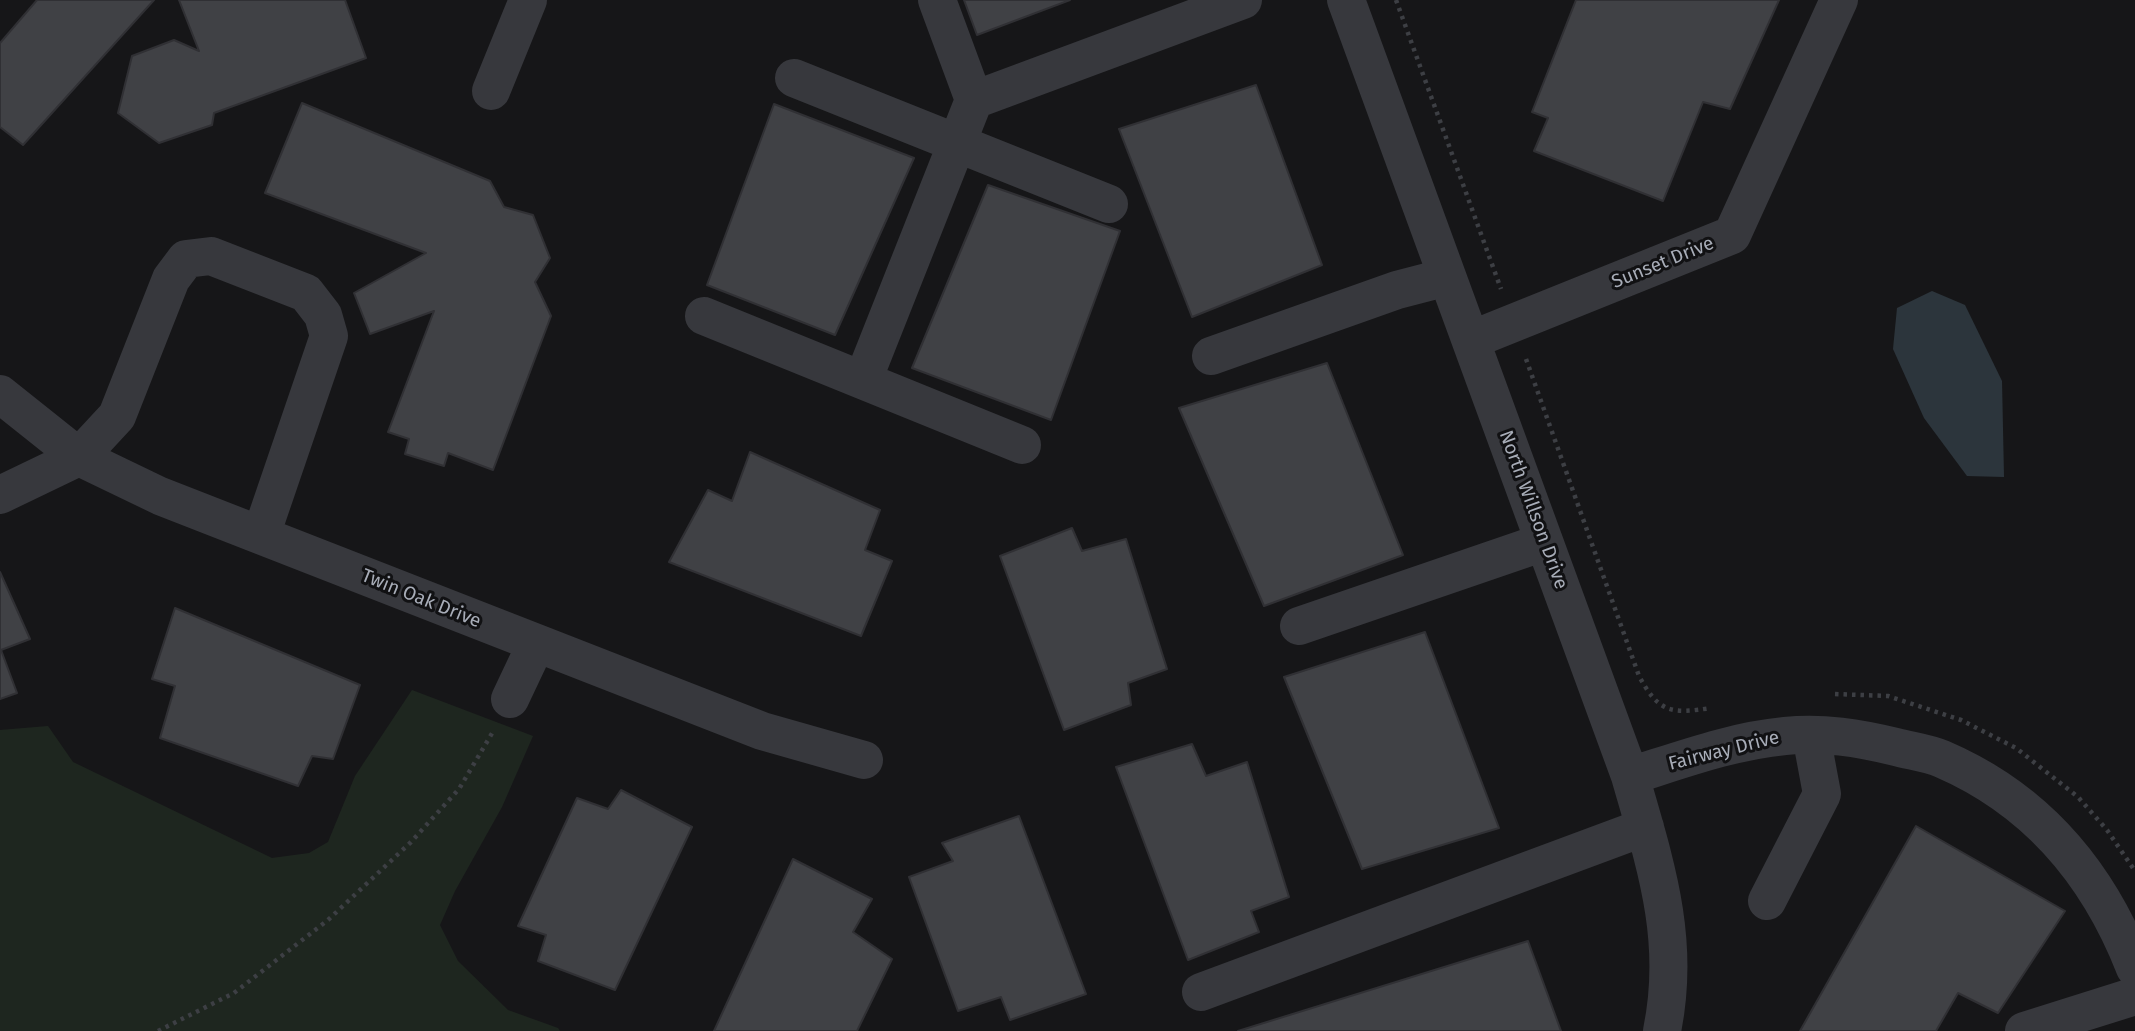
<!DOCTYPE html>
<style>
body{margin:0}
canvas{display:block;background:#161618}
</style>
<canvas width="2135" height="1031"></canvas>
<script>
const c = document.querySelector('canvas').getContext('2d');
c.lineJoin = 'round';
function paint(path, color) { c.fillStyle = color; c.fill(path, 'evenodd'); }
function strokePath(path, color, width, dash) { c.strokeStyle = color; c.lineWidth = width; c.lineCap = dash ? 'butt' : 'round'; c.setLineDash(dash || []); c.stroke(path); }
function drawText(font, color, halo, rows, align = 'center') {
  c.font = font + ' "Fira Sans",sans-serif'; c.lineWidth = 6; c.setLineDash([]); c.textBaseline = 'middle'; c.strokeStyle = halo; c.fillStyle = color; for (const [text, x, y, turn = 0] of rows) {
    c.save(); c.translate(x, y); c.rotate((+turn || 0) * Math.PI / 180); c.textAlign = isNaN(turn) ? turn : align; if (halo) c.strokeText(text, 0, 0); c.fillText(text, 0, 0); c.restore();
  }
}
const green = new Path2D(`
 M412 690 533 736 502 807 455 891 440 925 458 961 508 1010 558 1028 560 1031H0V730L48 726 73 762 272 858 309 853 328 842 355 776Z`);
const water = new Path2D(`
 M1932 291 1965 305 2002 381 2004 477 1967 476 1924 418 1893 349 1897 308Z`);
const building = new Path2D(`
 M37 0H154L23 145 0 127V43Z
 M179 0H345L366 58 214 113 212 125 159 143 118 113 132 56 174 40 199 51Z
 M964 0H1070L977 35Z
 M1576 0H1779L1730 109 1703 102 1663 201 1534 151 1548 118 1532 112Z
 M1256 85 1322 265 1192 317 1119 129Z
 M302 103 490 181 504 207 533 215 550 258 535 282 551 316 493 470 448 453 444 466 405 454 409 439 388 432 434 311 370 334 354 293 426 253 265 193Z
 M774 104 914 158 835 335 707 285Z
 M988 185 1120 231 1051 420 912 368Z
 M1327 363 1403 555 1264 606 1179 408Z
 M750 452 880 510 865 550 892 561 861 636 669 562 708 490 732 501Z
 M1072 528 1082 551 1126 539 1167 669 1128 683 1131 705 1064 730 1000 556Z
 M0 572 30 639 1 650 17 693 0 699Z
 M175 608 360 685 333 759 312 756 298 786 160 738 175 686 152 679Z
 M1425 632 1499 828 1362 869 1284 677Z
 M1192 744 1206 776 1247 762 1289 897 1251 911 1259 932 1188 960 1116 767Z
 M621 790 692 827 615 990 538 961 546 935 518 926 577 798 608 809Z
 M1019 816 1086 994 1010 1020 1001 997 958 1011 909 877 953 861 942 843Z
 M1916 826 2065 911 1998 1013 1958 993 1936 1031H1800Z
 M793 859 872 899 853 932 892 959 857 1031H714Z
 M1528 941 1561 1031H1238Z`);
const path = new Path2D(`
 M1396 0 1501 289
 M1526 359 1639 676C1659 713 1671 714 1711 708
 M1835 694 1888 696 1961 720 2016 748 2078 797 2107 830 2135 871
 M158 1031 234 993 328 920 411 842 459 789 494 730`);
const minor = new Path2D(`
 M937 0 974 100
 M1346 0 1630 776C1655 863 1681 939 1662 1031
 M794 78 1109 204
 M491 91 528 0
 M704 316 1022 445
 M1471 340 1732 235 1839 0
 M1211 356 1397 290 1447 277
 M863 380 974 100 1243 0
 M0 394 79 457 160 496 762 731 864 760
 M0 495 79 457 117 416 171 279 186 259 211 256 306 293 323 315 329 336 261 535
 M1299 626 1544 542
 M510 699 536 644
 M1630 776C1681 760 1732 741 1785 736 1823 732 1859 738 1896 747 1911 751 1928 753 1942 759 2037 800 2098 873 2135 968
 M1767 901 1822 794 1811 735
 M1201 992 1645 827
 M2024 1031 2135 996`);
const streetNames = [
 ["Sunset Drive",1663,263,-22],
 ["North Willson Drive",1533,510,70],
 ["Twin Oak Drive",421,599,22],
 ["Fairway Drive",1724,751,-14]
];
paint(green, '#1e261f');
paint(water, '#2c353c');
paint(building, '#404145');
strokePath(building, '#303034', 2);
strokePath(path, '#3d3f44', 4.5, [3.5, 5]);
strokePath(minor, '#37383d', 38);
drawText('19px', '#a8adb8', '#111113', streetNames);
</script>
